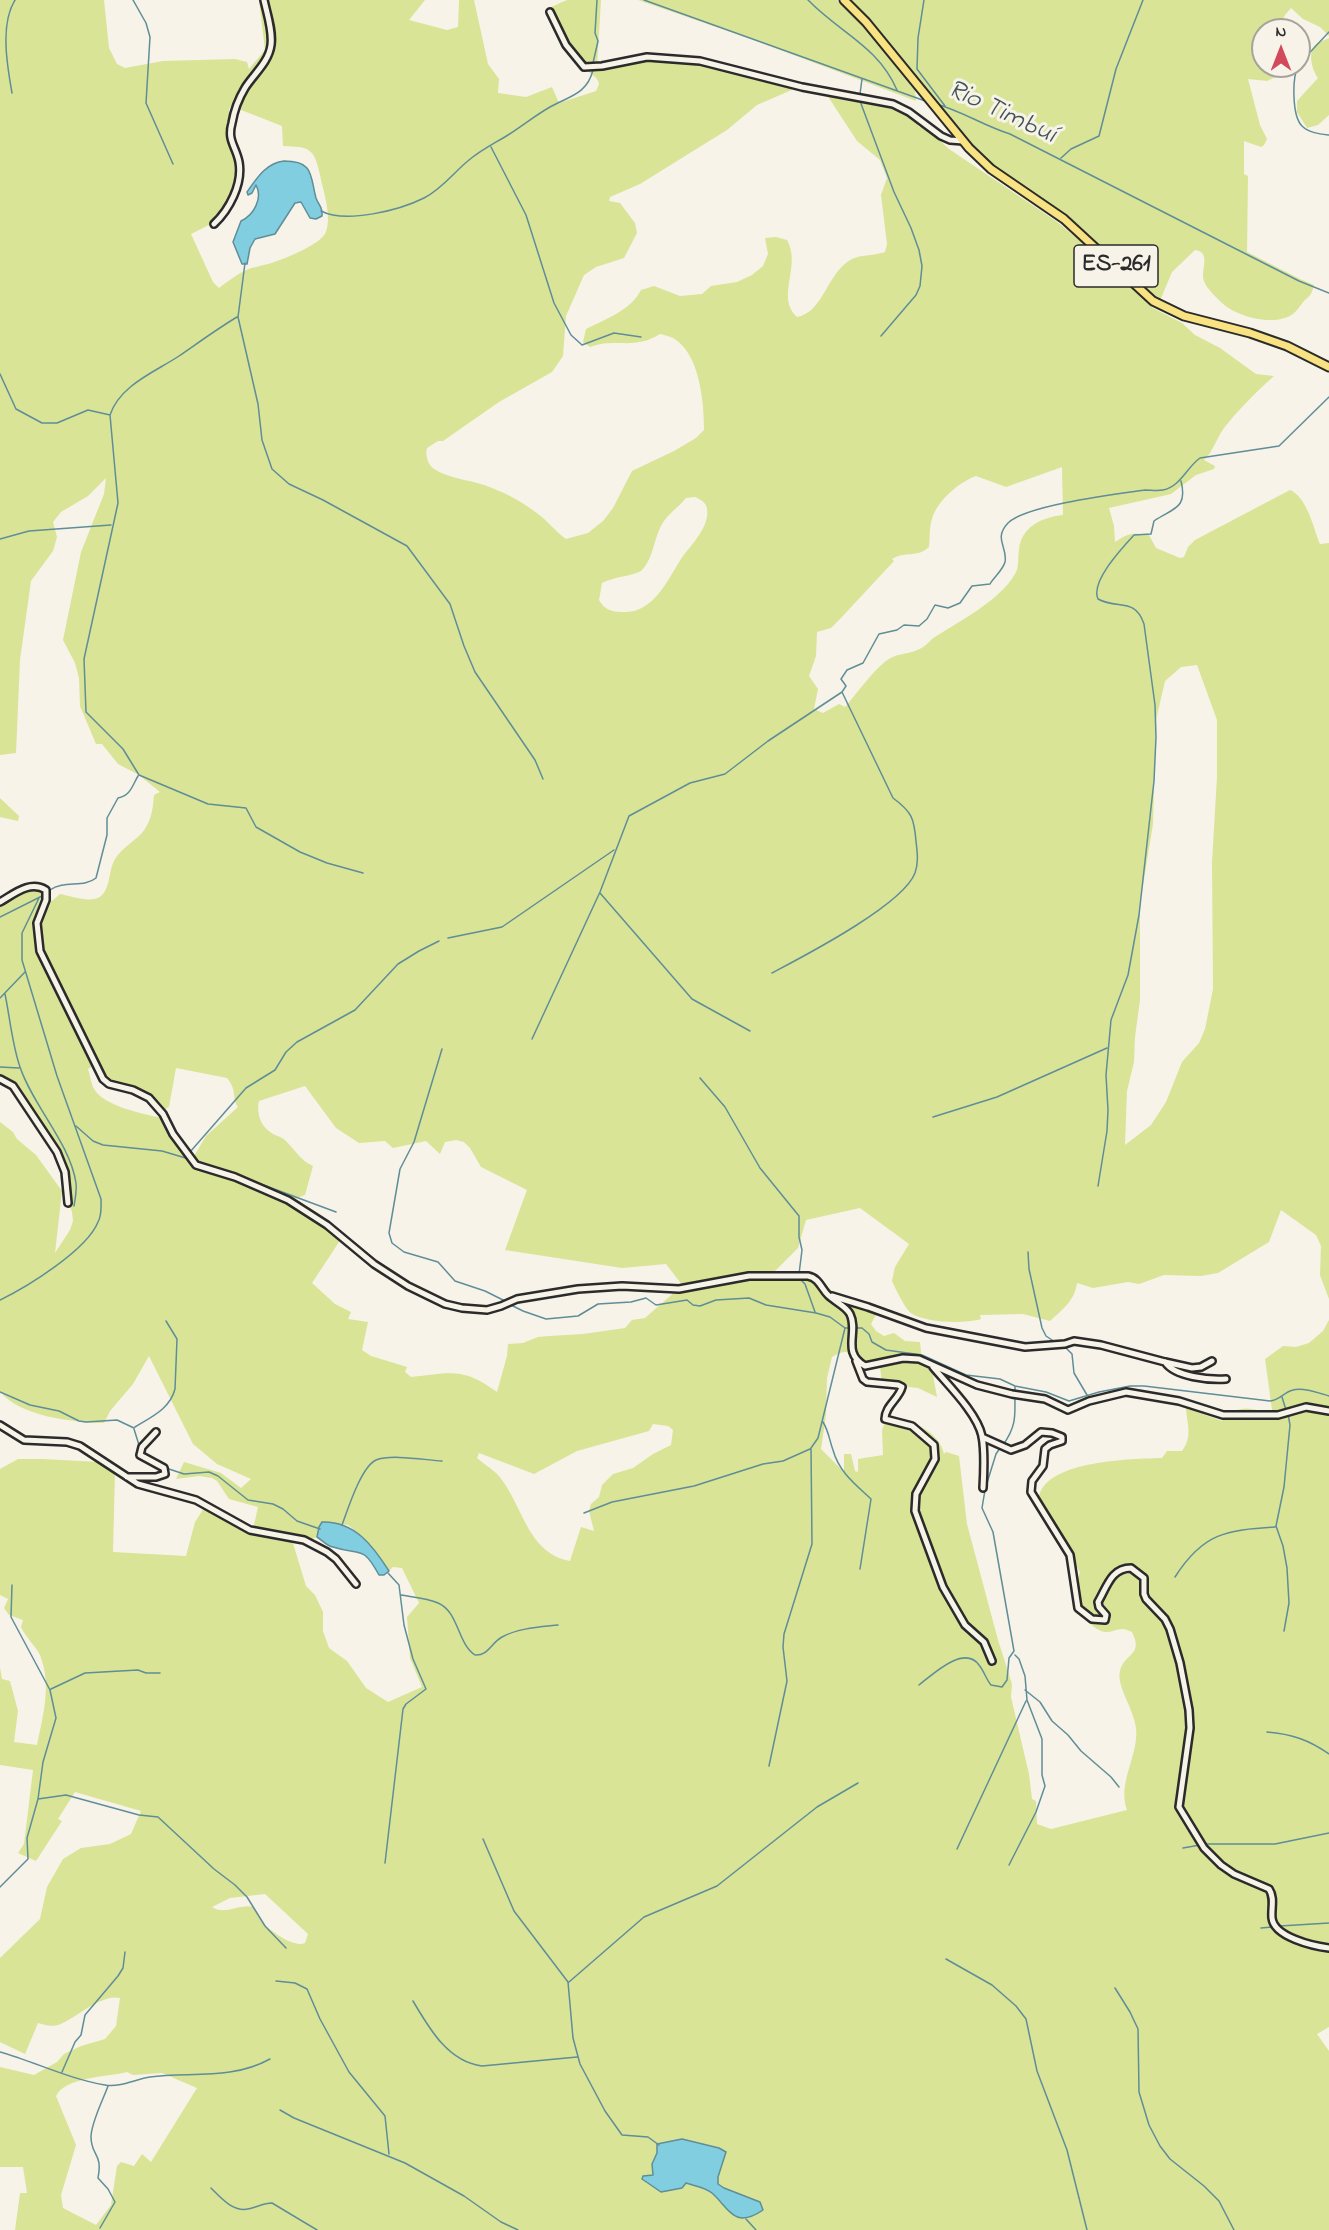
<!DOCTYPE html>
<meta charset="utf-8">
<style>
body{margin:0}
#map{position:relative;width:1329px;height:2230px;overflow:hidden;background:#f7f3e8;font-family:"Indie Flower",sans-serif}
canvas{display:block}
.north{position:absolute;left:1251px;top:18px;width:60px;height:60px;box-sizing:border-box;background:#f7f3e8;border:2px solid #a5a39c;border-radius:50%;rotate:0deg;font-size:16px;font-weight:700;line-height:24px;text-align:center;color:#2b2b2b}
.north::after{content:'';display:block;margin:auto;width:21px;height:27px;background:#d1495b;clip-path:polygon(50% 0,100% 100%,50% 72%,0 100%)}
</style>
<div id="map">
<canvas width="1329" height="2230"></canvas>
<div class="north">N</div>
</div>
<script>
const c = document.querySelector('canvas').getContext('2d');
c.lineJoin = 'round';
function paint(path, color) { c.fillStyle = color; c.fill(path, 'evenodd'); }
function strokePath(path, color, width, dash) { c.strokeStyle = color; c.lineWidth = width; c.lineCap = dash ? 'butt' : 'round'; c.setLineDash(dash || []); c.stroke(path); }
function drawText(font, color, halo, rows, align = 'center') {
  c.font = font + ' "Indie Flower",sans-serif'; c.lineWidth = 6; c.setLineDash([]); c.textBaseline = 'middle'; c.strokeStyle = halo; c.fillStyle = color; for (const [text, x, y, turn = 0] of rows) {
    c.save(); c.translate(x, y); c.rotate((+turn || 0) * Math.PI / 180); c.textAlign = isNaN(turn) ? turn : align; if (halo) c.strokeText(text, 0, 0); c.fillText(text, 0, 0); c.restore();
  }
}
const green = new Path2D(`
 M0 0H104L109 48 117 64 125 68 163 61 235 59 247 62 249 69 265 50 259 0H425L409 20 447 30 458 27 459 0H474L488 64 499 79 498 93 526 97 552 87 559 103 596 91 599 84C597 75 589 74 583 67 569 50 559 28 551 7L567 0H601L597 68C612 65 628 60 643 59 690 57 749 76 794 89L757 105 727 130 640 184 610 197 609 201 620 203 635 223 637 233 624 258 596 267 584 275 566 316 563 356 552 372 499 402 443 441H438L427 448C425 455 428 465 434 469 452 480 474 480 492 488 508 494 524 503 538 514 548 521 555 531 566 539L588 533 603 521 613 508 632 471 674 451 696 438 704 430C704 403 700 353 673 338 669 336 664 335 660 334 633 351 616 337 590 347L583 342 586 329C606 319 631 310 641 290L654 286 680 296 702 294 711 286 737 282 752 275 763 266 768 254 765 238 776 237 787 240C802 266 775 297 797 317 824 312 827 272 852 259 863 254 874 256 885 252L887 244 881 195 887 178 880 160 857 141 827 95C855 106 905 93 919 127L924 126 949 149 1056 221 1096 254 1153 308 1182 323 1195 335 1220 348 1256 374 1274 376C1256 392 1239 409 1224 428 1217 437 1213 452 1204 460L1215 466 1214 469 1196 475 1171 494 1109 508 1114 526 1115 542C1131 532 1131 533 1149 535L1156 548 1180 558 1184 557 1188 547 1195 540 1290 490C1307 497 1313 527 1320 544L1329 543V1299L1320 1275 1321 1246 1316 1235 1281 1210 1269 1242 1218 1273 1201 1276 1164 1275 1139 1284 1128 1282 1093 1288 1077 1283C1075 1300 1063 1309 1050 1321L1023 1314 980 1315 981 1319C964 1324 925 1323 911 1313 906 1310 895 1288 892 1281L895 1267 909 1244 860 1208 806 1220 798 1248 775 1271 779 1274 817 1278 837 1295 870 1304 878 1311 871 1324 876 1331 884 1336 894 1333 905 1341 920 1342 922 1362 932 1370 937 1397 918 1388 882 1384 880 1366C858 1372 858 1340 832 1357L827 1378 826 1415 821 1449 844 1472V1454H851L855 1471 858 1472V1459L883 1455 882 1430 885 1422C897 1428 898 1422 909 1423 926 1426 941 1439 944 1454L946 1452 959 1456 967 1524 998 1640 1012 1684 1011 1697 1029 1774 1032 1799 1036 1801 1037 1824 1051 1829 1127 1810C1117 1782 1139 1756 1136 1728 1134 1709 1116 1686 1120 1671 1124 1653 1144 1656 1132 1632 1120 1625 1116 1632 1105 1632 1099 1631 1094 1627 1089 1623 1070 1606 1073 1595 1080 1572L1034 1497 1039 1496C1048 1460 1132 1459 1162 1458L1167 1451H1182C1193 1436 1187 1425 1186 1408L1222 1421C1237 1403 1255 1407 1273 1417L1265 1359 1283 1346 1296 1347 1309 1343 1323 1331 1329 1320V2027L1317 2034 1329 2051V2230H15L20 2193H27L23 2167H0V2067L34 2075 57 2062 64 2054 81 2046 105 2039 116 2026 120 1998C101 1993 74 2020 58 2025 51 2027 45 2025 38 2023L25 2054 0 2042V1958L40 1919 47 1887 63 1859 81 1848 110 1844 131 1834 141 1811 75 1792 58 1819 62 1821 36 1861 18 1853 24 1844 33 1770 0 1765V1667L2 1679 10 1681 18 1711 14 1742 37 1745C43 1715 52 1685 40 1655 35 1645 26 1638 21 1627L23 1620 9 1615 4 1608 8 1599 0 1595V1469L18 1459H43L99 1462 115 1471 113 1552 186 1556 195 1522 204 1508 207 1507 252 1534 258 1507 229 1499 217 1481 212 1478 199 1476 176 1479 184 1462 221 1473 241 1488 251 1479 217 1464 193 1444 149 1356 133 1384 110 1411 104 1423C76 1423 17 1416 0 1391V1122L13 1132 17 1139 36 1155 62 1191 55 1253 70 1230 73 1221 72 1212 69 1204 71 1184 67 1168 38 1116 18 1086 0 1077V902C10 894 17 886 30 886L52 901 60 894C71 896 91 904 101 896 110 889 109 870 114 861 121 847 140 839 146 827 152 818 153 806 154 795L160 792 139 775 118 764 102 744H96L80 706 79 678 75 663 63 640 81 552 104 494 106 478 88 496 61 512 53 522 57 537 53 551 31 581 20 660 16 753 0 755ZM231 106 282 126 283 146C309 147 314 147 320 175 323 191 333 218 325 234 317 246 282 260 268 264 261 266 253 267 246 270 236 275 227 282 219 288L213 282 191 234 217 221 225 212 236 178V164L229 144V109ZM1062 467 1063 515C1043 517 1022 526 1019 549 1017 567 1021 568 1008 584 988 607 958 622 932 639 915 658 900 650 886 661 872 672 857 693 845 707L839 704 823 713 814 709 818 689 809 676 816 656 817 632 831 628 840 619 894 561 892 559C904 551 918 558 929 547 930 538 929 528 932 519 937 501 959 482 976 476L1006 487ZM695 497C701 500 706 502 707 509 710 527 690 546 681 559 667 581 653 614 622 612 611 612 604 609 599 600L602 583C613 577 638 575 642 570 653 559 654 539 661 526 667 514 678 508 686 498ZM1197 665 1217 720V777L1212 862 1213 989 1205 1029 1199 1043 1182 1062 1166 1102 1151 1125 1125 1145 1127 1091 1134 1062 1135 1037 1140 1000V904L1153 824 1156 720 1165 681 1181 667ZM98 1063 105 1076 123 1087 145 1095 164 1110 169 1107 176 1068 227 1078C238 1092 231 1097 238 1107L206 1136 191 1161 182 1154 166 1119C146 1114 102 1107 93 1087 91 1082 90 1075 88 1069ZM305 1086 336 1128 359 1143 385 1141 393 1148 426 1141 440 1154 445 1142 456 1140 464 1142 470 1148 481 1167 527 1190 505 1250 622 1268 666 1264 686 1290H677L645 1318 632 1320 625 1328 583 1334 549 1336 538 1337 523 1343 508 1344 507 1356 497 1392C462 1367 452 1373 411 1377L405 1372 407 1367 371 1356 362 1350 368 1322 348 1319 351 1312 335 1304 312 1283 341 1239 291 1200 305 1195 313 1166C301 1161 295 1150 286 1141 282 1137 277 1136 273 1134 261 1127 256 1114 259 1101ZM653 1424 668 1426 673 1430 671 1445 653 1454 633 1468 613 1474 602 1485 599 1497 591 1504 589 1511 594 1531 581 1527 570 1561C529 1554 523 1508 502 1480 496 1471 485 1465 477 1458L479 1453 534 1474 577 1451 649 1431ZM326 1522 348 1525 363 1537 389 1571 393 1567 402 1568 419 1603 407 1617 410 1658 422 1687 388 1702 366 1688 347 1661 329 1648 323 1631V1612L315 1595 306 1586 292 1540 300 1543 317 1537 319 1527ZM265 1894 308 1934 305 1943C294 1948 272 1932 264 1924 260 1919 258 1913 254 1907 239 1903 225 1916 212 1907L230 1898ZM127 2072 133 2075 162 2073 197 2088 151 2162 142 2154 134 2166 121 2162 117 2166 111 2205 96 2225 63 2208 61 2195 76 2145 56 2096C65 2077 107 2077 127 2072Z
 M638 0H837L864 26 915 91 916 101 751 39Z
 M851 0H1329V36L1320 27 1303 19 1291 8 1285 15 1280 25 1284 30H1263V66H1299V36H1303L1309 41V48L1295 74 1278 76 1267 81 1248 79 1260 125 1267 139 1264 145 1261 147 1244 141V174L1248 176 1247 252 1300 279 1314 285C1312 293 1311 295 1305 300 1301 304 1298 310 1293 314 1275 327 1237 317 1222 303 1217 298 1206 288 1204 281 1200 271 1212 252 1195 250L1172 272 1159 303C1136 286 1117 263 1096 244 1085 233 1072 224 1061 214 1035 193 1003 179 980 155 933 106 897 48 851 0Z
 M1329 38V115L1318 125 1307 128 1297 112V101L1318 78C1312 70 1307 52 1316 44 1319 41 1326 40 1329 38Z
 M0 798 19 816 18 821 0 817Z`);
const water = new Path2D(`
 M284 161C314 161 310 175 316 198 319 206 323 207 322 216L316 219 310 218 301 202 295 203 275 234 255 239 250 248 247 264H242L233 242 241 221C254 215 263 198 256 185L252 193 248 195 247 192C257 178 266 163 284 161Z
 M322 1522C355 1521 373 1546 389 1571L384 1575H379C362 1544 361 1556 333 1547 327 1546 322 1540 317 1537L319 1527Z
 M682 2139 719 2148 726 2152 718 2177V2184L724 2188 760 2202 763 2210C734 2230 729 2208 712 2193 705 2187 694 2186 686 2183L682 2188 661 2192 642 2179 643 2176 653 2175 652 2164 657 2153V2144Z`);
const stream = new Path2D(`
 M133 0 146 23 150 37 146 103 173 164
 M644 0 928 102
 M808 0C840 33 878 46 897 90
 M924 0 918 38 917 69 945 106
 M593 63 598 41 595 33 597 0
 M1299 64 1329 32
 M1298 66C1292 79 1292 116 1302 126 1309 133 1320 134 1329 135
 M12 93C7 65 0 24 15 0
 M860 94 862 79
 M860 101 894 192 911 228 919 250 922 266 920 286 916 295 881 336
 M936 104C962 111 984 126 1010 134L1299 281 1329 293
 M491 147 526 215 554 303 571 335 582 345 614 333 641 337
 M1061 158 1071 149 1099 136 1116 69 1143 0
 M321 211C346 224 400 210 424 198 442 189 454 172 469 160 481 150 495 143 508 135 522 126 536 115 550 107 570 96 587 94 593 70
 M245 263 238 317 258 404 262 440 272 469 289 484 323 500 407 546 450 604 464 646 475 672 535 760 543 779
 M237 317C217 329 198 343 179 356 155 372 120 385 110 415L118 503 84 659 86 712 123 749 139 775 208 804 246 808 256 827 300 852 327 863 363 873
 M0 374 16 409 42 423H57L88 410 110 415
 M0 539 29 531 111 525
 M50 890C64 880 84 888 96 878L107 835V818L118 798C131 795 132 786 138 776
 M600 893 692 999 750 1031
 M0 917 44 895
 M448 938 502 927 614 850
 M772 973C804 956 903 905 915 873 919 862 917 851 916 841 914 818 912 812 893 798L842 692
 M5 994C10 1018 12 1044 20 1067 33 1106 70 1143 76 1183 77 1191 75 1199 74 1206
 M0 998 25 972
 M532 1039 600 892 629 816 690 783 725 774 768 741 842 692 846 686 841 679 847 670 863 663 879 634 897 630 904 625 919 626 927 619 935 605 948 608 960 603 972 586 990 584C994 577 1003 570 1005 562 1008 547 993 539 1008 523 1026 505 1117 494 1145 490 1151 490 1157 491 1163 490 1180 487 1187 467 1200 458L1279 446 1329 397
 M442 1049 414 1142 400 1169 389 1233 392 1243 404 1252 438 1262 455 1281 485 1291 507 1302
 M0 1067 19 1068
 M700 1078 725 1107 760 1168 799 1216V1237L802 1250 799 1274
 M933 1117 997 1097 1107 1048
 M76 1126 93 1141 103 1145 162 1151 189 1159
 M190 1152 246 1088 275 1070 286 1052 297 1042 355 1010 398 964 419 951 439 941
 M197 1161 223 1171
 M242 1177 336 1212
 M1098 1186 1107 1131 1108 1110 1106 1075 1111 1020 1128 975 1139 915 1154 781 1156 737 1155 705 1144 624C1135 597 1118 610 1098 599 1090 582 1122 548 1134 535L1151 534 1154 521C1173 508 1188 509 1181 481
 M1028 1252 1029 1269 1042 1328 1046 1336 1055 1342
 M800 1279 805 1284 815 1312
 M0 1300C27 1287 87 1250 98 1222 102 1215 101 1207 101 1199L57 1076 22 960V933L39 898
 M511 1305 523 1311 546 1319 578 1316 598 1304 631 1302 646 1298 656 1305 687 1300 693 1305 700 1306 716 1300 749 1298 766 1305 816 1313 830 1317 845 1328H862L869 1334 872 1342 886 1350 922 1355 966 1375 1000 1379 1015 1386 1046 1392 1069 1401 1099 1392 1130 1386H1144L1270 1401C1280 1400 1284 1392 1293 1390 1303 1387 1319 1393 1329 1396
 M1065 1347 1072 1354 1074 1373 1087 1395
 M0 1392 30 1405 59 1411 79 1421 86 1422 117 1420 134 1428
 M1282 1397 1286 1410
 M823 1422C829 1432 829 1439 833 1450 839 1472 855 1484 871 1499L860 1569
 M135 1427C151 1417 170 1409 175 1389L177 1339 166 1321
 M134 1429 139 1445
 M1003 1445C1019 1423 1014 1411 1015 1387
 M146 1456 158 1462
 M166 1468 184 1474 209 1472 218 1476 248 1500 273 1504 283 1509 297 1521 320 1529
 M986 1486 996 1454 1000 1448
 M584 1513 612 1502 694 1486 763 1464 783 1461 810 1449
 M342 1525C348 1509 361 1467 376 1460 391 1454 425 1460 442 1461
 M1175 1577C1203 1533 1226 1530 1275 1527
 M401 1595C412 1597 427 1598 438 1603 459 1612 457 1643 475 1655 488 1656 491 1643 502 1637 518 1628 540 1627 558 1625
 M1284 1631 1289 1603 1287 1568 1283 1546 1276 1526 1284 1487 1290 1425 1288 1414
 M919 1685C932 1675 964 1644 979 1665 984 1671 986 1679 991 1685L1002 1687 1007 1680 1009 1658 1014 1651 993 1532 982 1508 985 1490
 M51 1689 85 1673 138 1670 146 1673H160
 M1025 1690 1040 1702 1052 1721 1068 1735 1081 1751 1111 1777 1119 1787
 M1267 1732C1292 1734 1309 1740 1329 1754
 M769 1766 787 1681 783 1647 784 1634 812 1544 811 1448 818 1438 845 1328
 M38 1799 66 1795 139 1815 158 1817 214 1869 235 1885 247 1897 265 1926 286 1948
 M483 1839 514 1911 568 1982 573 2038 580 2064 605 2111 622 2135 648 2137 659 2145
 M1204 1844H1275L1329 1833
 M1183 1848 1200 1845
 M957 1849 1026 1701
 M385 1863 403 1709 406 1704 426 1689 413 1659 404 1625 399 1585 388 1573
 M1009 1865 1036 1812 1045 1786 1042 1775V1739L1027 1700 1025 1676 1019 1659 1015 1655
 M0 1887 28 1859 27 1838 38 1799 43 1762 56 1718 50 1690 11 1617 12 1585
 M1280 1926 1329 1923
 M1261 1928 1272 1927
 M946 1959 992 1985 1016 2006 1026 2019 1037 2071 1067 2150 1087 2230
 M276 1981 295 1983 307 1989 320 2019 349 2072 385 2116 389 2154
 M569 1982 644 1917 717 1886 817 1807 858 1783
 M1115 1988 1130 2012 1138 2029 1139 2092 1149 2125 1160 2146 1170 2159 1204 2186 1219 2201 1234 2230
 M413 2001C429 2028 448 2062 482 2066L577 2057
 M0 2052C35 2062 69 2079 105 2085 119 2088 136 2079 150 2077 191 2072 232 2080 270 2059
 M62 2072 75 2042 81 2035 85 2015 118 1976 123 1968 125 1952
 M280 2110 294 2118 405 2163 464 2196 501 2222 518 2230
 M211 2188C221 2198 233 2212 248 2209 257 2207 264 2203 272 2203L317 2230
 M746 2219 756 2230
 M100 2228 115 2202 108 2189 98 2178C103 2153 91 2156 91 2137 91 2123 103 2100 108 2086`);
const minor = new Path2D(`
 M550 12 566 45 584 67 602 66 647 57 700 61 802 87 893 104 909 112 941 136 950 140 963 141
 M214 224C229 210 243 184 239 162 236 146 227 141 232 123 234 111 239 98 245 88 253 75 269 62 271 45 273 31 267 14 264 0
 M0 902C14 894 30 880 46 890V900L37 923 40 951 103 1079 109 1084 133 1090 149 1098 163 1114 173 1134 196 1165 235 1177 288 1200 327 1225 374 1264 408 1286 445 1304 462 1308 487 1310 501 1306 517 1299 578 1289 622 1286 679 1289 749 1276H808C819 1278 821 1288 828 1295 835 1302 846 1306 850 1314 859 1333 841 1352 865 1366L903 1358 919 1359 977 1385 1012 1394 1045 1399 1068 1410 1089 1401 1126 1392 1179 1401 1223 1415H1278L1306 1407 1329 1411
 M0 1079 13 1086 57 1152 65 1172 68 1203
 M832 1296 868 1307 926 1328 1025 1347 1065 1344 1074 1341 1101 1345 1165 1362 1192 1368 1201 1367 1212 1361
 M856 1361 863 1379 867 1382 898 1385 902 1387C899 1399 885 1406 885 1419L912 1426 934 1445 935 1459 916 1494 915 1511 943 1587 965 1625 984 1642 992 1661
 M1165 1362C1175 1377 1209 1380 1226 1379
 M933 1367C948 1385 977 1413 982 1436 985 1452 984 1471 983 1488
 M0 1425 24 1440 67 1442 80 1446 138 1484 196 1500 250 1530 304 1540 327 1552 336 1559 356 1584
 M982 1437 1011 1450 1025 1445 1041 1432 1052 1433 1062 1437V1441L1050 1445 1045 1449 1043 1466 1032 1481 1031 1492 1070 1555 1078 1608 1092 1619 1105 1620 1106 1615 1099 1607 1098 1602C1107 1587 1111 1568 1131 1568L1144 1578V1594L1146 1599 1165 1619 1170 1629 1180 1663 1189 1710 1190 1728 1179 1807 1204 1848 1221 1865 1234 1874 1269 1889C1275 1898 1271 1908 1272 1918 1274 1937 1313 1946 1329 1948
 M127 1477H156L165 1474 164 1468 140 1455 142 1447 156 1432`);
const major = new Path2D(`
 M844 0 866 22 969 148 991 169 1064 219 1153 301 1184 316 1250 333 1287 346 1329 367`);
const shields = [
 [1116,266,84]
];
const shieldNames = [
 ["ES-261",1116,266]
];
const waterNames = [
 ["Rio Timbuí",1001,114,25]
];
paint(green, '#d9e497');
paint(water, '#81cee0');
strokePath(water, '#5f8d98', 1.5);
strokePath(stream, '#5f8d98', 1.5);
strokePath(minor, '#2b2b2b', 10);
strokePath(major, '#2b2b2b', 11);
strokePath(minor, '#f7f3e8', 5);
strokePath(major, '#f8e281', 7);
for (const [x, y, w] of shields) { const box = new Path2D(); box.roundRect(x - w / 2, y - 21, w, 42, 4.5); c.fillStyle = '#f7f3e8'; c.fill(box); strokePath(box, '#2b2b2b', 1.5); }
drawText('bold 24px', '#2b2b2b', null, shieldNames);
drawText('italic 27px', '#405458', '#f7f3e8', waterNames);
</script>
